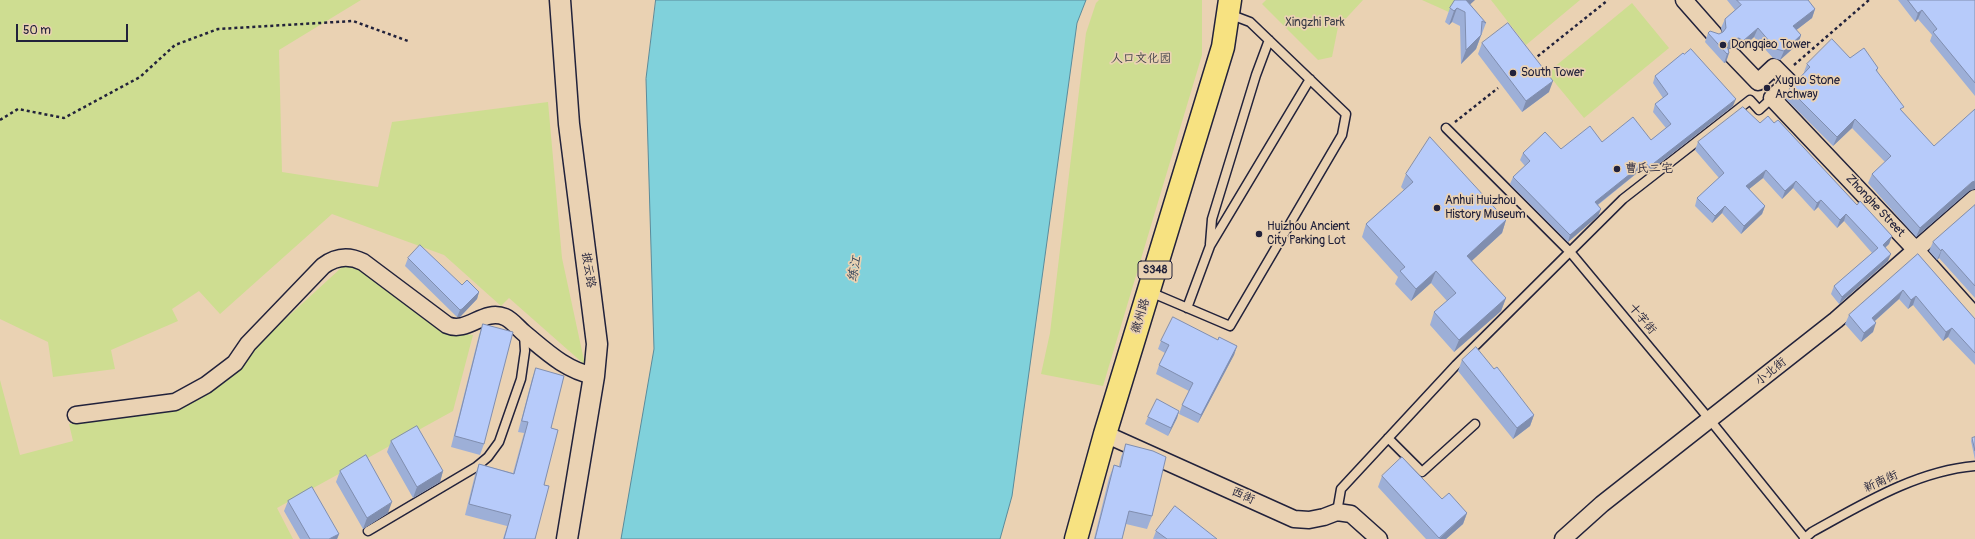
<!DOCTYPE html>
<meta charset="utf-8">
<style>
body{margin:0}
#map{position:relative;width:1975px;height:539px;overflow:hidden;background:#ead2b3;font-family:Pangolin,sans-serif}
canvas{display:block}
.scale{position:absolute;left:16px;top:24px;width:112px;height:18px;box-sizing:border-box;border:2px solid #22223b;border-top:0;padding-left:5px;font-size:12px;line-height:14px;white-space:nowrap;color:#22223b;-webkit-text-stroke:3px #ead2b3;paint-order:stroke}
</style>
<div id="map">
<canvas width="1975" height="539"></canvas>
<div class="scale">50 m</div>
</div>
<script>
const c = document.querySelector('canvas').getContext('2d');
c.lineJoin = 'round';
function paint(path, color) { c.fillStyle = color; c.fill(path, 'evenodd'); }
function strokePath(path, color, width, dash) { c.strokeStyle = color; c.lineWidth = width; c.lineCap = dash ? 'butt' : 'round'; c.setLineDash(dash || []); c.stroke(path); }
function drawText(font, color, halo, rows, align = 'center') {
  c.font = font + ' Pangolin,"LXGW WenKai TC",sans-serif'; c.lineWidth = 3.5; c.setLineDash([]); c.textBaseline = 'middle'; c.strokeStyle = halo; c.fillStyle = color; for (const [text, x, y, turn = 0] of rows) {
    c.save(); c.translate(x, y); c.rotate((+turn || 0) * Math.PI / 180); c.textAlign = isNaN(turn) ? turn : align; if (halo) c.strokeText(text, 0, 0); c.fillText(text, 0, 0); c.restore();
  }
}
const green = new Path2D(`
 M0 0H361L279 50 282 172 378 187 392 122 548 102 562 258 585 365 509 298 501 306 444 255 332 214 220 314 199 291 172 309 178 321 111 350 115 369 53 377 48 342 0 319Z
 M1099 0H1202V55L1103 386 1041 374 1050 333 1086 33 1096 3Z
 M1266 0H1363L1338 27 1332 57 1318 60 1262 4Z
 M1422 0H1459L1451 13Z
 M1491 0H1580L1526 45Z
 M1632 3 1669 48 1584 118 1547 73Z
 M342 267H358L444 332 473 335 453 411 277 508 293 539H0V380L20 455 73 441 69 424 177 409 243 358Z`);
const water = new Path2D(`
 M656 0H1086L1077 23 1012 496 1000 539H621L654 349 646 79Z`);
const path = new Path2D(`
 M1533 60 1608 0
 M1794 65 1869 0
 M0 120 18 109 64 118 140 77 175 45 218 29 353 21 408 41
 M1455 122 1498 88`);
const service = new Path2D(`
 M1446 128 1571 253 1710 420 1805 538
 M1210 244 1212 219 1256 75 1269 40
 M1150 292 1230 326 1342 135 1346 114 1250 22 1229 14
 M1187 308 1210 246 1310 79
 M1388 438 1422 472 1475 424
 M1337 512 1341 489 1456 365 1623 199 1750 100 1759 110 1772 98
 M368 531 476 467 488 457 499 442 521 379 525 351 524 334
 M1804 539 1812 532C1863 504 1916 471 1975 466`);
const minor = new Path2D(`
 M1684 0 1714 34
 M1733 56 1758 82 1774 67 1789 82 1772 98 1915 249 1975 316
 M76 415 175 402 206 385 235 363 248 344 323 266C336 256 349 255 363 262L447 325C468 334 483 308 505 317 512 320 518 328 524 333 546 351 565 370 594 376
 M1105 434 1294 519 1309 520 1324 517 1337 512 1351 514 1379 539
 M1563 539 1602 504 1836 320 1975 198`);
const tertiary = new Path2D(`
 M560 0 569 124 597 344 594 376 567 539`);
const primary = new Path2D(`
 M1076 539 1105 434 1223 47 1230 0`);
const wall = new Path2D(`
 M1727 0H1808L1815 9 1812 18 1796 30 1801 35 1798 44 1780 60 1773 58 1754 37 1740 50 1735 47 1728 49 1729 53 1726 62 1724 63 1705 42 1708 33 1719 34 1722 33 1721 28 1725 19 1735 10Z
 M1898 0H1975V96L1930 41 1932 35 1918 19 1915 22Z
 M1470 4 1486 23 1476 49 1461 64 1460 26 1452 22 1449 25 1445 22 1450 8Z
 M1482 43 1549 92 1522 112 1478 54Z
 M1850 58 1878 68 1877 72 1902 111 1934 146 1969 191 1916 237 1868 183 1872 174 1885 162 1852 128 1833 146 1785 98 1789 89 1804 73V72L1807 64Z
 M1655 76 1733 106 1646 174 1642 169 1598 205 1601 209 1598 216 1568 242 1510 184 1513 177 1525 166 1520 160 1523 153 1561 149 1602 142 1651 140 1666 128 1653 112 1655 104 1663 98 1653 83Z
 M1760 123H1774L1857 205 1892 236 1889 244 1886 247 1888 261 1839 304 1831 294 1834 286 1872 253 1844 221 1837 228 1818 207 1814 211 1793 188 1782 199 1763 178 1749 189 1765 206 1762 214 1741 234 1722 213 1712 223 1695 206 1697 198 1719 178 1695 150 1698 142Z
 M1406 174 1506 220 1502 233 1471 261 1506 298 1501 311 1454 352 1430 325 1434 312 1447 301 1431 283 1411 301 1395 284 1398 277 1362 237 1366 224 1404 190 1401 187Z
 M1975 205V298L1939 258 1937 260 1929 251 1933 242Z
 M1918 254 1975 319V365L1948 337 1943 341 1913 305 1908 309 1899 299 1875 321 1873 332 1861 342 1845 324 1849 315Z
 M408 258 462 285 479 292 477 299 460 317H457L405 266Z
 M483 324 484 444 480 455 451 447 479 335Z
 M1218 340 1237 346 1234 355 1198 423 1179 414 1182 405 1189 391 1156 374 1159 365 1165 353 1158 349 1161 341Z
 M1462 360 1494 369 1534 415 1530 426 1513 439 1458 371Z
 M536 368 551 428 544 485 535 539H503L507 526 465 515 475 475 479 464 513 473 524 433 518 432 532 379Z
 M1179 411 1177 418 1168 436 1145 424 1148 417Z
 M1975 437V460L1971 441 1972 438Z
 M391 441 443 471 440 482 413 498 387 452Z
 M1126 444 1152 516 1147 529 1126 524 1122 539H1094L1109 478 1114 465 1119 466 1121 457Z
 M340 471 388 513 363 529 336 482Z
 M1382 476 1442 499 1467 513 1463 524 1446 539H1426L1378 487Z
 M288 501 339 534 337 539H300L284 511Z
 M1156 531 1217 539H1153Z`);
const shadedWall = new Path2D(`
 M1466 0H1475L1463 11Z
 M1457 8 1452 22 1449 25 1454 11Z
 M1815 9 1812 18 1790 35 1793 26Z
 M1922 10 1918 19 1915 22 1918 13Z
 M1758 28 1754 37 1740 50 1743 41Z
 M1481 35 1476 49 1461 64 1466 50Z
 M1801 35 1798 44 1780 60 1784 51Z
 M1739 38 1735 47 1727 49V45L1730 40Z
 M1729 53 1726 62 1724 63 1727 54Z
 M1553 81 1549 92 1522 112 1526 101Z
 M1736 99 1733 106 1646 174 1649 167Z
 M1855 119 1852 128 1833 146 1837 137Z
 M1645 162 1642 169 1592 209 1595 202Z
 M1766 170 1763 178 1743 194 1746 186Z
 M1796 181 1793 188 1782 199 1785 191Z
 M1975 181V189L1969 191 1916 237 1920 228 1972 182Z
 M1821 200 1818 207 1814 211 1817 203Z
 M1725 206 1722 213 1712 223 1715 216Z
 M1765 206 1762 214 1741 234 1744 226Z
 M1601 209 1598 216 1568 242 1570 235Z
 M1846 214 1844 221 1837 228 1840 220Z
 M1506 220 1502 233 1463 269 1467 256Z
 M1892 236 1889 244 1880 252 1883 245Z
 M1942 249 1939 258 1937 260 1941 251Z
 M1891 254 1888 261 1839 304 1842 297Z
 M1436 271 1431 283 1411 301 1416 289Z
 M1903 290 1899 299 1868 327 1872 318Z
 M479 292 477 299 460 317H457L460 310Z
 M1916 296 1913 305 1908 309 1911 300Z
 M1506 298 1501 311 1454 352 1459 340Z
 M1876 323 1873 332 1861 342 1864 333Z
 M1952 328 1948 337 1943 341 1946 332Z
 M1237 346 1234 355 1198 423 1201 415Z
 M1179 411 1177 418 1168 436 1171 428Z
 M1534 415 1530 426 1513 439 1517 428Z
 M443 471 440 482 413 498 417 487Z
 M392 502 388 513 363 529 367 518Z
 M1467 513 1463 524 1446 539H1439Z
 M339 534 337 539H329Z`);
const building = new Path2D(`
 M1455 0H1466L1486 23 1482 21 1481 35 1466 50 1465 12 1457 8 1454 11 1450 8Z
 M1737 0H1808L1815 9 1793 26 1801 35 1784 51 1776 49 1758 28 1743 41 1739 38 1730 40 1727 45 1729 53 1727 54 1708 33 1710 31 1719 34 1723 32 1726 28 1725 19 1741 5Z
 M1908 0H1975V83L1933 32 1937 29 1922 10 1918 13Z
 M1508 23 1553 81 1526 101 1482 43Z
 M1832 39 1850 58 1864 48 1878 68 1876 70 1904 107 1900 109 1934 146 1975 109V181L1972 182 1920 228 1872 174 1891 156 1855 119 1837 137 1789 89 1810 67 1807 64Z
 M1691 49 1736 99 1649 167 1645 162 1595 202 1601 209 1570 235 1513 177 1530 161 1523 153 1545 132 1561 149 1590 126 1602 142 1633 117 1651 140 1671 124 1655 104 1668 94 1655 76 1683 53 1684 54Z
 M1743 107 1760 123 1768 116 1774 123 1778 120 1857 205 1860 201 1892 236 1883 245 1891 254 1842 297 1834 286 1878 248 1846 214 1840 220 1821 200 1817 203 1796 181 1785 191 1766 170 1746 186 1765 206 1744 226 1725 206 1715 216 1697 198 1724 173 1698 142Z
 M1430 137 1506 220 1467 256 1506 298 1459 340 1434 312 1456 293 1436 271 1416 289 1400 271 1405 267 1366 224 1413 182 1406 174Z
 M1975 205V286L1942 249 1941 251 1933 242Z
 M420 245 462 285 467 280 479 292 462 309 460 310 408 258Z
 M1918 254 1975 319V353L1952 328 1946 332 1916 296 1911 300 1903 290 1872 318 1876 323 1864 333 1849 315Z
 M1173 317 1218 340 1219 337 1237 346 1201 415 1182 405 1193 383 1159 365 1169 345 1161 341Z
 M483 324 513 332 484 444 455 436Z
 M1476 347 1494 369 1497 367 1534 415 1517 428 1462 360Z
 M536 368 564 376 551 428 558 430 544 485 549 486 535 539H504L511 515 469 504 479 464 514 474 528 422 522 421Z
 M1157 399 1179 411 1171 428 1148 417Z
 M417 426 443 471 417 487 391 441Z
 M1975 437V451L1972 438Z
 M1126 444 1153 451 1166 457 1152 516 1129 511 1122 539H1095L1114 465 1120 467Z
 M366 455 392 502 367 518 340 471Z
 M1402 457 1442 499 1449 493 1467 513 1439 538 1382 476Z
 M312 487 339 534 329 539H310L288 501Z
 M1175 506 1217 539H1167L1156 531Z`);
const markers = [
 [1723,45,4,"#22223b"],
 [1513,73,4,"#22223b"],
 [1767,88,4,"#22223b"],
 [1617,169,4,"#22223b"],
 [1437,208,4,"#22223b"],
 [1259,234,4,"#22223b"]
];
const shields = [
 [1155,270,34]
];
const shieldNames = [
 ["S348",1155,270]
];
const parkNames = [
 ["Xingzhi Park",1315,23],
 ["人口文化园",1141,59]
];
const poiNames = [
 ["Dongqiao Tower",1731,45],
 ["South Tower",1521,73],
 ["Xuguo Stone",1775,81],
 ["Archway",1775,95],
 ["曹氏二宅",1625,169],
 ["Anhui Huizhou",1445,201],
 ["History Museum",1445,215],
 ["Huizhou Ancient",1267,227],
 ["City Parking Lot",1267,241]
];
const streetNames = [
 ["Zhonghe Street",1875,206,47],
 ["披云路",588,270,81],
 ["徽州路",1141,316,-73],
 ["十字街",1642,319,50],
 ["小北街",1771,372,-39],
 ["新南街",1881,482,-24],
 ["西街",1243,496,24]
];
const waterNames = [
 ["练江",855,269,-79]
];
paint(green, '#cedd91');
paint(water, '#80d1db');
strokePath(water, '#5a8b9b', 1);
strokePath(service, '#22223b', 11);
strokePath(minor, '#22223b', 19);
strokePath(tertiary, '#22223b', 23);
strokePath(primary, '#22223b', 25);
strokePath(path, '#22223b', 2.5, [3, 3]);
strokePath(service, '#ead2b3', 8);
strokePath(minor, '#ead2b3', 16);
strokePath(tertiary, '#ead2b3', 20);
strokePath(primary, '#f7e281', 22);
paint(wall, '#9dafd7');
paint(shadedWall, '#808eaf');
paint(building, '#b7cbfa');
strokePath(building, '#808eaf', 1);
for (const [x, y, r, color] of markers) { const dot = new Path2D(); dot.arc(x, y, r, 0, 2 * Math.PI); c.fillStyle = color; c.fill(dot); strokePath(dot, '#ead2b3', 1.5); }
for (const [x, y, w] of shields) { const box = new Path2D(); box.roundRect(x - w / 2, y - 9, w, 18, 3); c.fillStyle = '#ead2b3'; c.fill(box); strokePath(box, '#22223b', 1); }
drawText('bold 11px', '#22223b', null, shieldNames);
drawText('12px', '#3c3e48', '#ead2b3', parkNames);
drawText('12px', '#22223b', '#ead2b3', poiNames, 'left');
drawText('12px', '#22223b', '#ead2b3', streetNames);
drawText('italic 13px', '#35455b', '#ead2b3', waterNames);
</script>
